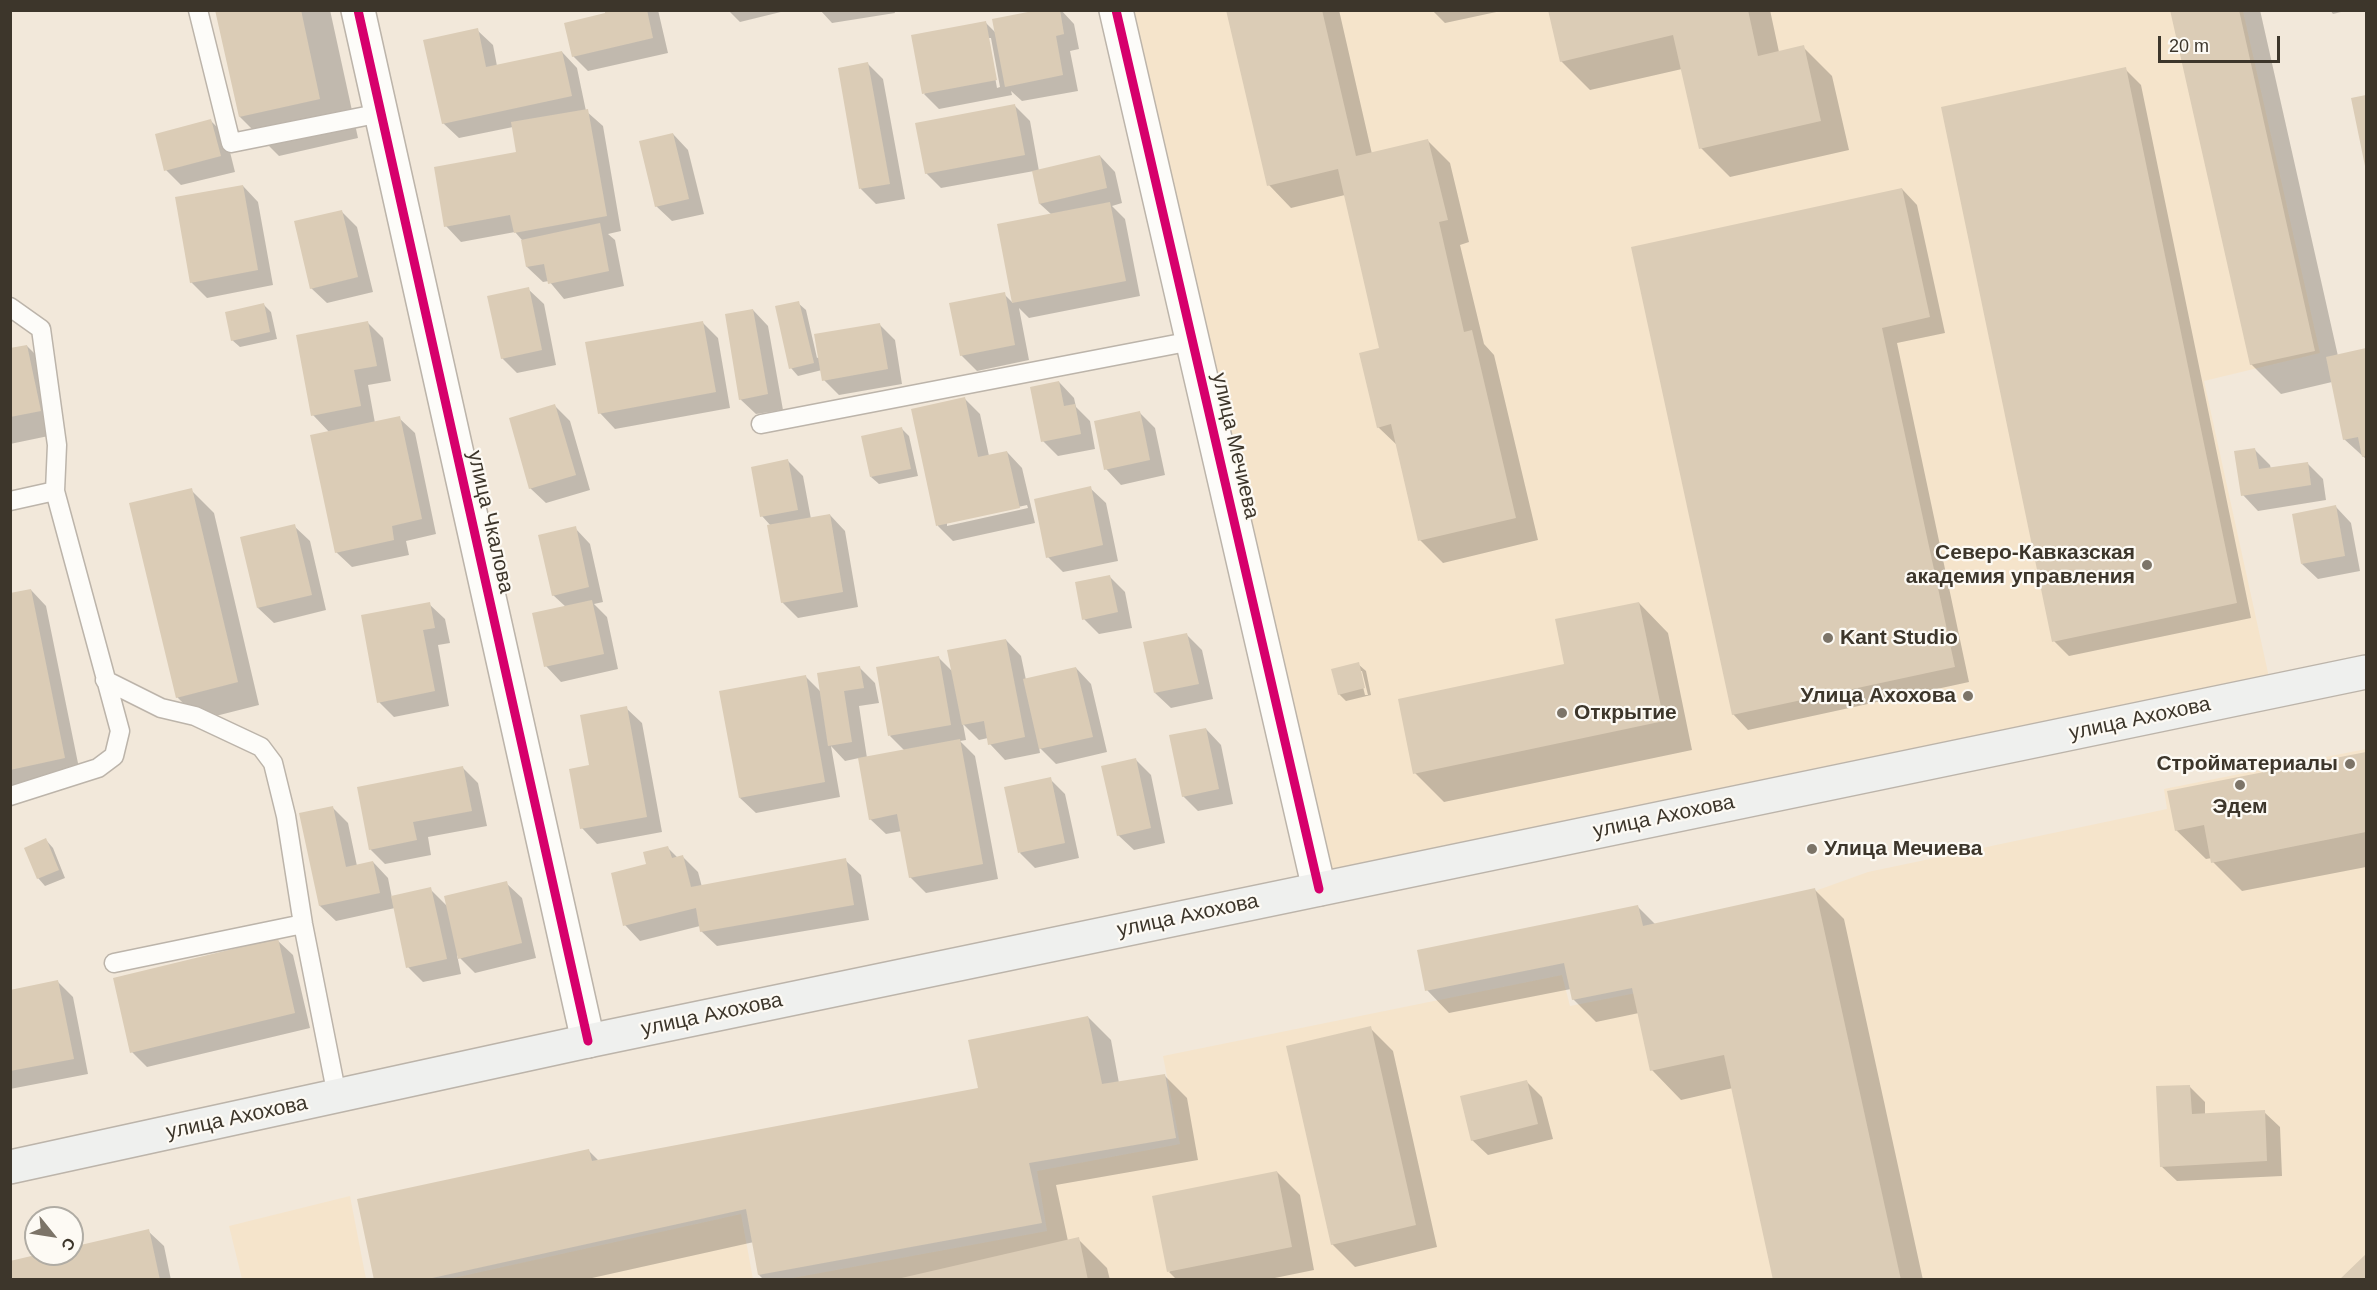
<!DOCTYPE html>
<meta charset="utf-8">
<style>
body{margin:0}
#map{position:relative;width:2377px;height:1290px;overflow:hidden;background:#f2e8da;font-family:Arial,sans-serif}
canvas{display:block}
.frame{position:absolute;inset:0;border:12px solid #3d362b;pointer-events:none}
.north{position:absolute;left:24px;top:1206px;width:60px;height:60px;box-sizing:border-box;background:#fdfaf4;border:2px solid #b0aca4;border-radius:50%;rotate:120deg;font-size:16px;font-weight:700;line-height:24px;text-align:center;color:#3d362b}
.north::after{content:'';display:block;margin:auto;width:21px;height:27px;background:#7c7468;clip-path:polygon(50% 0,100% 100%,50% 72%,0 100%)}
.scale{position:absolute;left:2158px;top:36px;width:122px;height:27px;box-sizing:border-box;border:3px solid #3d362b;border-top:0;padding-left:8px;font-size:18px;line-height:21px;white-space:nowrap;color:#3d362b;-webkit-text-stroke:4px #fdfaf4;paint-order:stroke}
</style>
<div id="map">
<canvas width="2377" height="1290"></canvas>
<div class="frame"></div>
<div class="north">С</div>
<div class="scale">20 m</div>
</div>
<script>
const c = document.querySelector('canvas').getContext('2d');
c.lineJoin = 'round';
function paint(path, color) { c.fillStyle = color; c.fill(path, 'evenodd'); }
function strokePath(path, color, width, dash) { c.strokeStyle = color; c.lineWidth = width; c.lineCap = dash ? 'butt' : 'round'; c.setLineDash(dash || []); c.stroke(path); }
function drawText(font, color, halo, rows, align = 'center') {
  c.font = font + ' Arial,sans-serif'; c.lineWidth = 4.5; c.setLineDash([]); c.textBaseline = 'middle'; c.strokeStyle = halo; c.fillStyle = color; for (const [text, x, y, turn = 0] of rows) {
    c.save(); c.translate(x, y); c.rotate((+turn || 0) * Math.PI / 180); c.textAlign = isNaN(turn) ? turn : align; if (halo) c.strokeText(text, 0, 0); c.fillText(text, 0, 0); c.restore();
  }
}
const built = new Path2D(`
 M1116 11H2243L2320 353 2204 381 2272 691 1319 889Z
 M2366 749V1279L782 1280 1047 1231 1037 1171 1180 1144 1163 1056 1562 975 1570 1006 1641 992 1637 955 1868 872 2167 809 2164 789Z
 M350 1196 366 1279H242L229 1226Z
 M741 1214 753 1279H449Z`);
const shadow = new Path2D(`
 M217 10H330L358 138 279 156 240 117Z
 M606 10H658L668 53 588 71 573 56 607 14Z
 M728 10H789L740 22Z
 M820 10H894L895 13 832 23Z
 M1046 10H1061L1074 24 1079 49 1070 51 1078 91 1022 101 1011 91 1012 95 939 109 924 94 986 23 996 33ZM988 38H991L1000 87 997 88Z
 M1228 10H1339L1372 154 1428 141 1450 163 1469 242 1460 245 1484 344 1494 355 1538 540 1443 563 1420 540 1398 446 1378 427 1381 349 1345 195 1291 208 1269 185Z
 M1432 10H1501V11L1445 23Z
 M1550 10H1770L1779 52 1803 47 1832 76 1849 150 1730 177 1701 148 1682 69 1590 90 1561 61Z
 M2172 10H2260L2338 356 2366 350V459L2344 439 2332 382 2281 394 2251 364Z
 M2330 10H2349L2333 14Z
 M477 30 493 45 497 66 562 52 577 68 586 111 603 126 621 231 608 234 615 240 624 286 564 299 549 281 543 282 527 267 522 240 515 232 461 242 446 226 517 153 513 127 459 138 443 123Z
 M868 64 883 79 905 199 876 204 861 189 840 69Z
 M2125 69 2141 85 2251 618 2069 656 2054 641Z
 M2366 96V163L2353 99Z
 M1014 105 1030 121 1039 171 1100 156 1115 172 1122 203 1112 206 1125 219 1140 296 1029 318 1019 308 1029 360 977 371 961 355 1004 294 1013 303 998 225 1052 215 1040 204 1034 171 941 188 926 173Z
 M211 121 226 136 235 172 181 185 166 170Z
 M673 134 688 150 704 214 672 221 656 206Z
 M243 186 258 202 273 285 207 298 191 282Z
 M1902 189 1917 205 1945 333 1897 343 1969 682 1748 730 1733 714Z
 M341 211 357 227 373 292 327 303 311 288Z
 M528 289 544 304 556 365 517 373 502 358Z
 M798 303 806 310 817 358 880 325 895 340 902 384 839 395 824 380 822 370 798 376 791 368Z
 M264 305 271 312 277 339 240 347 232 340Z
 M753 310 768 326 783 410 756 414 740 399Z
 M367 322 383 338 391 381 368 385 375 423 399 418 415 433 436 534 406 541 409 555 352 567 336 552 330 433 313 415Z
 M703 323 718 338 730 408 615 429 600 413Z
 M27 346 50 369 63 433 10 444V350Z
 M1059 382 1074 398 1076 407 1090 421 1095 449 1058 456 1043 441Z
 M965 399 980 414 989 456 1007 452 1022 468 1035 523 953 541 938 526 912 410ZM1027 505 1028 508 947 526V523Z
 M555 406 570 421 590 490 546 503 530 488Z
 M1140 413 1155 428 1165 475 1121 485 1106 469Z
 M902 429 909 436 918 476 879 484 871 477Z
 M2255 450 2270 465 2271 469 2307 463 2323 479 2326 500 2258 511 2243 495Z
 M788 461 803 476 811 519 830 515 845 531 858 607 798 618 782 602 771 526 762 516Z
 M1090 488 1106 503 1118 561 1063 572 1048 557Z
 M191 490 214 513 259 705 200 720 177 697Z
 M2336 507 2351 523 2360 571 2318 579 2302 564Z
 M294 526 310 541 326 610 274 623 258 608 241 538Z
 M575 528 590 544 603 602 594 604 607 617 618 669 561 682 546 666 566 607 553 595Z
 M1109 576 1125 592 1132 628 1099 634 1084 619Z
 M31 590 46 606 80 773 10 788V594Z
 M1639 603 1668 633 1692 750 1444 802 1415 773 1566 665Z
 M429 604 445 619 450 643 438 645 449 706 394 717 379 702Z
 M1187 635 1202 650 1213 699 1171 708 1155 693Z
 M1006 640 1021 656 1026 680 1076 668 1091 684 1107 752 1056 764 1039 747 1040 753 1005 760 990 744 988 738 979 740 963 724 966 740 960 741 975 756 998 879 926 893 910 877 902 831 886 834 870 819 859 758 845 761 831 746 840 797 756 813 740 798 805 676 821 692 860 668 875 683 879 703 859 706 867 758 905 751 890 736 939 658 953 672Z
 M1358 664 1366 671 1371 695 1346 701 1339 694ZM1359 671H1362L1368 695H1365Z
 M626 708 642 723 662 832 597 844 582 828 591 767Z
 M1206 729 1221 745 1233 804 1198 811 1183 796Z
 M2366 753V867L2242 891 2213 862 2212 858 2206 859 2176 830 2169 792Z
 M1135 759 1151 775 1165 843 1134 850 1118 835Z
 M463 768 478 783 487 826 428 837 431 855 385 864 370 849Z
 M1050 779 1065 794 1079 858 1035 868 1020 853Z
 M332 807 348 823 357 866 373 862 388 878 392 898 430 889 447 906 506 883 522 898 536 958 475 973 457 955 461 974 423 982 408 967 395 908 336 921 320 906Z
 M46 840 53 848 65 878 45 886 38 878Z
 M668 848 678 858 683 857 698 872 702 887 845 860 861 875 869 920 717 946 701 931 700 926 640 941 625 925 648 866Z
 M1815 890 1844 919 1923 1280H1775L1733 1088 1681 1100 1652 1070 1639 1013 1596 1022 1573 999 1571 989 1449 1013 1427 990 1638 907 1656 925Z
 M277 940 293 955 310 1028 147 1067 132 1052Z
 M58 982 73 997 88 1074 10 1089V991Z
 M1088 1017 1111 1040 1119 1083 1164 1075 1187 1098 1198 1160 1056 1185 1068 1241 1078 1239 1107 1268 1110 1280H764L759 1275 754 1242 583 1280H375L588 1150 599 1161 980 1090Z
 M1370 1028 1393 1051 1437 1247 1355 1267 1332 1244Z
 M1527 1082 1542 1097 1553 1139 1488 1155 1472 1140Z
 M2189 1086 2205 1102V1115L2264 1112 2280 1127 2282 1176 2177 1181 2161 1166Z
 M1277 1172 1300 1195 1314 1270 1265 1280H1177L1169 1272Z
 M148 1231 164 1246 171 1280H10L47 1254H72V1248Z`);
const building = new Path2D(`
 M215 10H301L320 99 239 117Z
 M605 10H647L653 38 572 57 564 23 605 13Z
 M1038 10H1060L1064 34 1056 36 1063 75 1005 87 992 19Z
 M1226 10H1322L1356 156 1428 139 1448 220 1439 222 1464 332 1472 330 1516 518 1418 541 1391 424 1377 428 1359 353 1379 348 1338 169 1267 186Z
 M1548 10H1748L1758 56 1804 45 1821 121 1699 149 1673 35 1560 62Z
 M2170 10H2239L2315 351 2250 365Z
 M986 21 997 80 922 94 911 35Z
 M478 28 486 67 562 51 572 96 442 124 423 40Z
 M868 62 890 184 859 189 838 68Z
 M2126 67 2237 603 2052 642 1941 107Z
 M2366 95V165L2365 166 2351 98Z
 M1015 104 1025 155 925 174 915 123Z
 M588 109 607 216 514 233 510 215 444 227 434 167 516 152 511 122Z
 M211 119 221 156 164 171 155 134Z
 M673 133 689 199 655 207 639 141Z
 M1100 155 1107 188 1039 204 1032 171Z
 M243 185 258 270 190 283 175 197Z
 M1902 188 1930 317 1882 328 1955 667 1732 715 1631 247Z
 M1110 202 1126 281 1012 303 997 224Z
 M342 210 358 277 310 289 294 221Z
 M600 223 609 271 548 284 544 264 526 267 521 240Z
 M529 287 542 350 501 359 487 296Z
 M1005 292 1015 345 960 356 949 303Z
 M799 301 814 363 789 369 775 306Z
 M264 303 270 332 231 341 225 312Z
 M753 309 768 394 739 400 725 314Z
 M368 321 377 366 354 370 361 406 311 416 296 335Z
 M703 321 716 392 598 414 585 342Z
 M880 323 888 369 822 381 814 334Z
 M27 345 41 411 10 417V348Z
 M2366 348V456L2362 457 2358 437 2343 440 2326 357Z
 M1059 381 1064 406 1075 404 1081 434 1041 442 1030 387Z
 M965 397 978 457 1007 451 1020 508 936 526 911 409Z
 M555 404 576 475 529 489 509 418Z
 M1140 411 1150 460 1104 470 1094 421Z
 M400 416 422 519 392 526 394 540 335 553 310 435Z
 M902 427 911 469 870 477 861 436Z
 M2255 448 2259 469 2308 462 2311 485 2241 496 2234 451Z
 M788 459 798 510 760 517 751 467Z
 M1091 486 1103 545 1046 558 1034 499Z
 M192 488 238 682 176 698 129 503Z
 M2336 505 2345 556 2301 564 2292 514Z
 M830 514 843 592 781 603 767 525Z
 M295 524 312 595 257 608 240 537Z
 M576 526 589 587 552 596 538 535Z
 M1110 575 1118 612 1082 620 1075 582Z
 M31 589 65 758 10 770V593Z
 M592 600 604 654 544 667 532 613Z
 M430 602 435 628 423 630 435 691 377 703 361 615Z
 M1639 602 1664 721 1413 774 1398 699 1564 664 1555 619Z
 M1187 633 1199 684 1154 693 1143 642Z
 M1006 639 1025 737 988 745 984 721 962 725 947 650Z
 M939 656 951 725 888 736 876 667Z
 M1359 662 1365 688 1338 695 1331 669Z
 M860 666 864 688 844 691 852 742 828 746 817 673Z
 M1076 667 1093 737 1039 749 1023 679Z
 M806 675 825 782 739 798 719 691Z
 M627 706 647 817 580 829 569 769 589 765 580 715Z
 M1206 728 1219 789 1182 797 1169 735Z
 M960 739 983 864 909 878 897 814 869 820 858 758Z
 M2366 752V832L2211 863 2204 825 2175 831 2167 791Z
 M1136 758 1151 828 1117 836 1101 766Z
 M463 766 472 811 413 822 417 840 369 850 357 787Z
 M1051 777 1065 843 1018 853 1004 787Z
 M333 806 346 867 373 861 380 893 319 906 299 813Z
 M46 838 59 870 37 879 24 848Z
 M668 846 672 858 683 855 691 887 846 858 854 905 700 932 696 908 623 926 611 873 646 864 643 852Z
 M507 881 522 943 458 959 444 896Z
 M431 887 447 959 406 968 391 896Z
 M1815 888 1901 1280H1773L1724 1055 1650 1071 1632 988 1572 1000 1564 963 1425 991 1417 950 1638 905 1643 926Z
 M278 938 295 1013 130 1053 113 978Z
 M58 980 74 1059 10 1071V990Z
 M1088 1016 1102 1084 1165 1074 1176 1138 1029 1163 1042 1223 758 1275 746 1209 423 1280H374L357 1199 589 1149 592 1161 978 1088 968 1040Z
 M1371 1026 1416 1225 1331 1245 1286 1046Z
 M1527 1080 1538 1124 1471 1141 1460 1096Z
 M2190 1085 2192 1114 2265 1110 2267 1161 2160 1167 2156 1086Z
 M1277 1171 1292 1247 1167 1272 1152 1196Z
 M149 1229 160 1280H10V1261L40 1254H72V1247Z
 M1079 1237 1088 1280H897V1279Z
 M2366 1254V1280H2339Z`);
const service = new Path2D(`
 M198 10 231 143 381 113
 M10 307 41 329 57 445 55 491 10 501
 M761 424 1192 341
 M105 680 161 708 195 716 261 747 273 763 286 816 303 924 337 1096
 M10 796 98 768 114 756 120 731 55 491
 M114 963 303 924`);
const minor = new Path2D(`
 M358 10 588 1041
 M1116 10 1319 889`);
const secondary = new Path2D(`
 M10 1167 588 1041 2366 672`);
const cycleway = new Path2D(`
 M358 10 588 1041
 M1116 10 1319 889`);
const markers = [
 [2147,565,6,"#7c7468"],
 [1828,638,6,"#7c7468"],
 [1968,696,6,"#7c7468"],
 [1562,713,6,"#7c7468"],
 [2350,764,6,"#7c7468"],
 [2240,785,6,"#7c7468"],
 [1812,849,6,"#7c7468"]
];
const streetNames = [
 ["улица Мечиева",1235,446,77],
 ["улица Чкалова",490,522,77],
 ["улица Ахохова",2140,719,-12],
 ["улица Ахохова",1664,817,-12],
 ["улица Ахохова",1188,916,-12],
 ["улица Ахохова",712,1015,-12],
 ["улица Ахохова",237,1118,-12]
];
const poiNames = [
 ["Северо-Кавказская",2135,553],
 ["академия управления",2135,577],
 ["Kant Studio",1840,638,"left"],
 ["Улица Ахохова",1956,696],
 ["Открытие",1574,713,"left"],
 ["Стройматериалы",2338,764],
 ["Эдем",2240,807,"center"],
 ["Улица Мечиева",1824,849,"left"]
];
paint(built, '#f5e4cb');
paint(shadow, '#0003');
paint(building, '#dbccb6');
strokePath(service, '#bcb4aa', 21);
strokePath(minor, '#bcb4aa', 36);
strokePath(secondary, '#bcb4aa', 36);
strokePath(service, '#fdfcf9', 18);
strokePath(minor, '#fdfcf9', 33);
strokePath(secondary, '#eff0ee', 33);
strokePath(cycleway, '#d6006c', 9);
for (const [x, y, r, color] of markers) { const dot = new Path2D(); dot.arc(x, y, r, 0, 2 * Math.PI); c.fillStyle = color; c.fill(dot); strokePath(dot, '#fdfaf4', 2); }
drawText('21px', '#3d362b', '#fdfaf4', streetNames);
drawText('bold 21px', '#3d362b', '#fdfaf4', poiNames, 'right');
</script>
